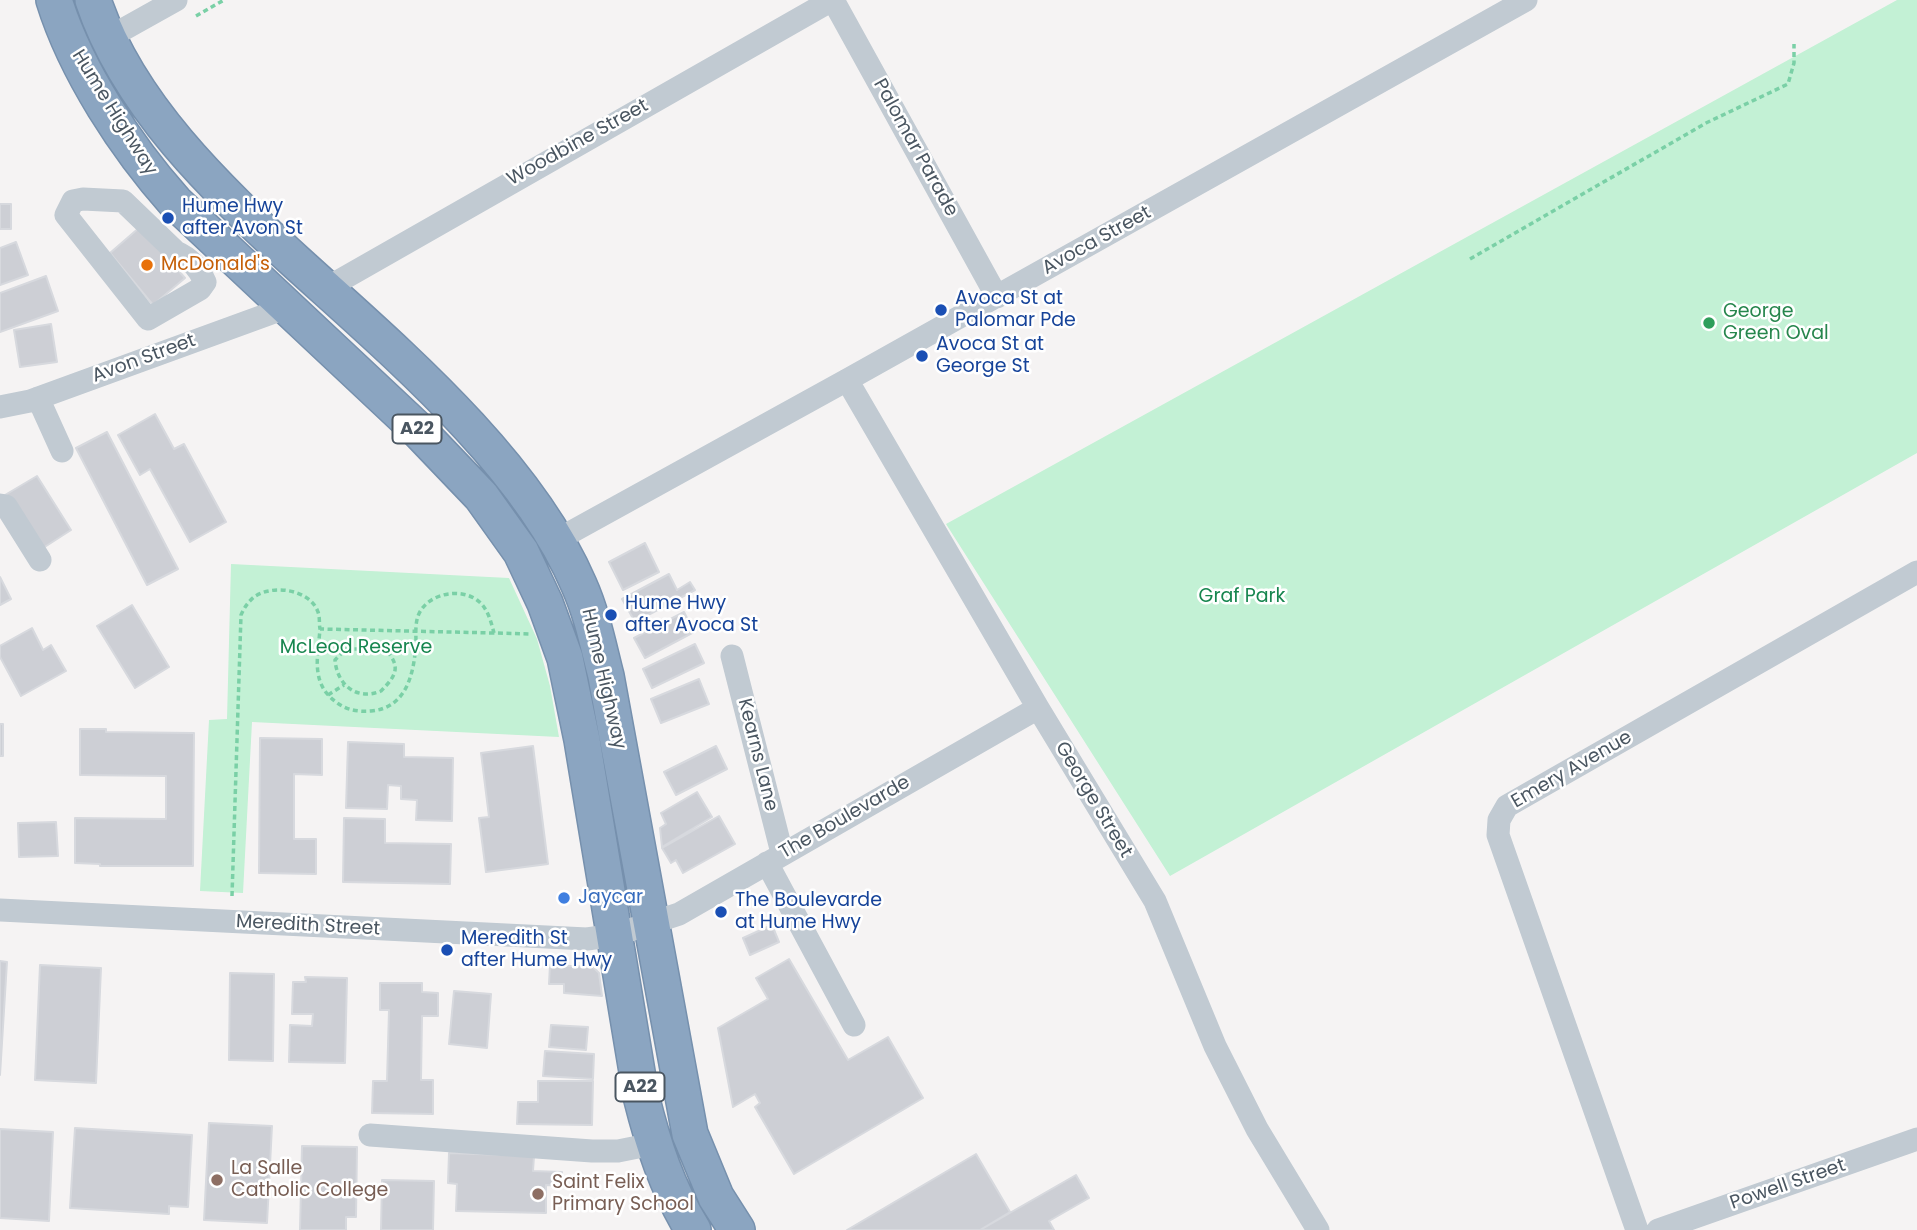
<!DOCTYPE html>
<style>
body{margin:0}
canvas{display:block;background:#f5f3f3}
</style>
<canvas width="1917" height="1230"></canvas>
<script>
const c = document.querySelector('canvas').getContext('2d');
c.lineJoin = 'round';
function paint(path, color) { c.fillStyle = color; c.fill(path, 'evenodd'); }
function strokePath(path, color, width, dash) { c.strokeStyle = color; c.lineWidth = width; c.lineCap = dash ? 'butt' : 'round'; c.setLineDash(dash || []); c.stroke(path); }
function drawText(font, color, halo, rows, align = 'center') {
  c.font = font + ' Poppins,sans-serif'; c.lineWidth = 5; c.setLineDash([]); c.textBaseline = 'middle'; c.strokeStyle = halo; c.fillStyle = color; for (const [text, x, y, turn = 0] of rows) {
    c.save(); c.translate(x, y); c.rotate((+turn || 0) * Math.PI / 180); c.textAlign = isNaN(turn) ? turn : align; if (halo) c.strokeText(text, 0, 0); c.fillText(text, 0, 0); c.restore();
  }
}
const green = new Path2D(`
 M1897 0H1917V453L1170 876 946 524Z
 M231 564 509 578 537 639 550 686 559 737 252 722 243 893 200 891 209 720 227 719Z`);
const building = new Path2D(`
 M0 204H11V229H0Z
 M140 227 185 278 153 305 110 253Z
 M16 242 28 275 0 285V248Z
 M46 276 58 311 0 332V293Z
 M51 324 57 362 20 367 14 330Z
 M155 414 174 449 184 444 226 522 190 542 150 469 140 475 118 435Z
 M107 432 178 569 147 585 76 448Z
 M37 476 71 530 40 550 5 495Z
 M645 543 659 572 623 590 609 562Z
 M669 574 677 590 690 582 695 590 635 622 622 599Z
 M0 577 11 599 0 605Z
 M132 605 169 667 135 688 97 626Z
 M684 612 694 632 645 658 634 638Z
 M32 628 43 650 51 645 66 671 21 696 0 657V646Z
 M695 644 704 663 652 688 643 669Z
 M699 679 709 704 661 723 651 699Z
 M0 724H3V756H0Z
 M80 729H106V732L194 733 193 866H100V864L75 863V818L166 819V776L80 775Z
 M260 738 322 739V775L294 774V839H316V874L259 873Z
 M348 742 404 744V757L453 758 452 821 416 820 417 800 401 799V786L388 785 387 809 346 808Z
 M533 746 548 864 486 872 479 818 489 817 481 753Z
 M716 746 727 769 676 795 664 772Z
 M697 792 712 817 662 847 660 828 666 824 661 813Z
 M719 816 735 844 683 873 676 860 671 863 662 848Z
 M344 818 385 819V843L451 844 450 884 343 882Z
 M56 822 58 856 19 857 18 823Z
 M772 925 779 942 750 955 743 938Z
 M789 959 848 1060 888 1037 923 1098 794 1174 755 1107 760 1103 755 1094 733 1107 718 1028 768 999 756 978Z
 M0 961 7 962 0 1075Z
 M40 965 101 968 96 1083 35 1080Z
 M550 965 593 967 599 973 602 996 564 993V984H549Z
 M230 973 274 974 273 1061 229 1060Z
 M305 977 347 978 345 1063 289 1062 290 1025 312 1026 313 1014H292L293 982H306Z
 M380 983H422V992L438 993V1016H422L421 1080H433V1114L372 1113 373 1081H387L389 1010H380Z
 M454 991 491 994 487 1048 449 1044Z
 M551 1025 588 1027 586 1050 549 1047Z
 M545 1051 594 1054 593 1079 543 1076Z
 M538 1081H593L592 1125 517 1124 518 1102H538Z
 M209 1123 272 1126 267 1223 204 1220Z
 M75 1128 192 1135 188 1207 169 1206V1214L70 1208Z
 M0 1129 53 1132 49 1221 0 1218Z
 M302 1146 357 1147 356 1217H346V1230H300Z
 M449 1153 534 1156 533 1171 562 1172V1186L546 1185V1213L456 1211 457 1184 448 1183Z
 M976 1154 1010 1212 980 1230H847Z
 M1076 1175 1089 1198 1049 1221 1054 1230H980Z
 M382 1180 434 1181 433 1230H381Z`);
const path = new Path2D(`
 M196 16 224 0
 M1470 259 1706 123 1788 84 1794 63V44
 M494 633 320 629C318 656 310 683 336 702 346 710 358 712 371 711 407 708 414 673 416 643 416 634 415 625 418 616 426 594 459 587 477 600 488 608 491 622 494 633L529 634
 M346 649H385C401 666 397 675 381 691 357 701 337 685 335 660Z
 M328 695 344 685
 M232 896 241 615C244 608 248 602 254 597 272 584 310 589 318 612 320 617 319 624 320 629`);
const minor = new Path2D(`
 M833 0 997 297
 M108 38 176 0
 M83 199 123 201 176 252C190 258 199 268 205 282L200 289 148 319 66 215 73 201Z
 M325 289 832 0
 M847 380 1038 708 1155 901 1215 1046 1257 1129 1318 1230
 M38 398 62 451
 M0 407 30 401 288 307
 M0 505 6 506 40 560
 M555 541 847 380 1526 0
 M732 656 782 853
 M767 863 854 1025
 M0 910 587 939 615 935 679 914 1038 708
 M370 1135 592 1151H618L653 1144
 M1637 1230 1498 835 1499 820 1507 806 1917 572
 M1658 1230 1917 1139`);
const highway = new Path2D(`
 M54 0C76 71 126 147 175 202L416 428 481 496 521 552 545 603 565 658 582 740 641 1096C653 1144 667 1188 693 1230
 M93 0C128 105 216 188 295 261 393 350 526 461 579 585 592 614 598 645 606 676L690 1134 716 1197 737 1230`);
const markers = [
 [168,218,7,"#1a4fb4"],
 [147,265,7,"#e8710a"],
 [941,310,7,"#1a4fb4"],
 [1709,323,7,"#2e9e5b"],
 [922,356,7,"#1a4fb4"],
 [611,615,7,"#1a4fb4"],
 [564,898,7,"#3f7fe0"],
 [721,912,7,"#1a4fb4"],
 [447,950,7,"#1a4fb4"],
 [217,1180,7,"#8d6e63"],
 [538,1194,7,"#8d6e63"]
];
const shields = [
 [417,429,49],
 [640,1087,49]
];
const shieldNames = [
 ["A22",417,429],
 ["A22",640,1087]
];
const streetNames = [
 ["Hume Highway",114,113,58],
 ["Woodbine Street",578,143,-29],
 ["Palomar Parade",915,148,61],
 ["Avoca Street",1097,241,-29],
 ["Avon Street",144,359,-20],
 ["Hume Highway",603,679,77],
 ["Kearns Lane",757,755,76],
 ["Emery Avenue",1572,770,-30],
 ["George Street",1093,800,59],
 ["The Boulevarde",845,818,-30],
 ["Meredith Street",308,926,3],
 ["Powell Street",1788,1185,-19]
];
const transitNames = [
 ["Hume Hwy",182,207],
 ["after Avon St",182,229],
 ["Avoca St at",955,299],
 ["Palomar Pde",955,321],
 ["Avoca St at",936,345],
 ["George St",936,367],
 ["Hume Hwy",625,604],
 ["after Avoca St",625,626],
 ["The Boulevarde",735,901],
 ["at Hume Hwy",735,923],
 ["Meredith St",461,939],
 ["after Hume Hwy",461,961]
];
const foodNames = [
 ["McDonald's",161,265]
];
const leisureNames = [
 ["George",1723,312],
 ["Green Oval",1723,334]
];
const parkNames = [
 ["Graf Park",1242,597],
 ["McLeod Reserve",356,648]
];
const shopNames = [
 ["Jaycar",578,898]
];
const educationNames = [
 ["La Salle",231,1169],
 ["Catholic College",231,1191],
 ["Saint Felix",552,1183],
 ["Primary School",552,1205]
];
paint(green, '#c3f1d5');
paint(building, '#cdcfd5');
strokePath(building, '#d7d9de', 2);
strokePath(highway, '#7690ad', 38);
strokePath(path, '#7ad0a6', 3.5, [5, 3.5]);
strokePath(minor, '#c1cad2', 23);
strokePath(highway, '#8ba5c1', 35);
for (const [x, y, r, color] of markers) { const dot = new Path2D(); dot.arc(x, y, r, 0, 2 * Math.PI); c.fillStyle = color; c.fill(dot); strokePath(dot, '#fff', 2.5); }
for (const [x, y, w] of shields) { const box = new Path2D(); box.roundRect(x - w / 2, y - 14.5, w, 29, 5); c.fillStyle = '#fff'; c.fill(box); strokePath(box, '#4a5661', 2); }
drawText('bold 18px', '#4a5661', null, shieldNames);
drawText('19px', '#4a5661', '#fff', streetNames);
drawText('19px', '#164399', '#fff', transitNames, 'left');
drawText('19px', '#c56008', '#fff', foodNames, 'left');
drawText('19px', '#27864d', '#fff', leisureNames, 'left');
drawText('19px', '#17864f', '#fff', parkNames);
drawText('19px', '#366cbe', '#fff', shopNames, 'left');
drawText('19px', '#785e54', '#fff', educationNames, 'left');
</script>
